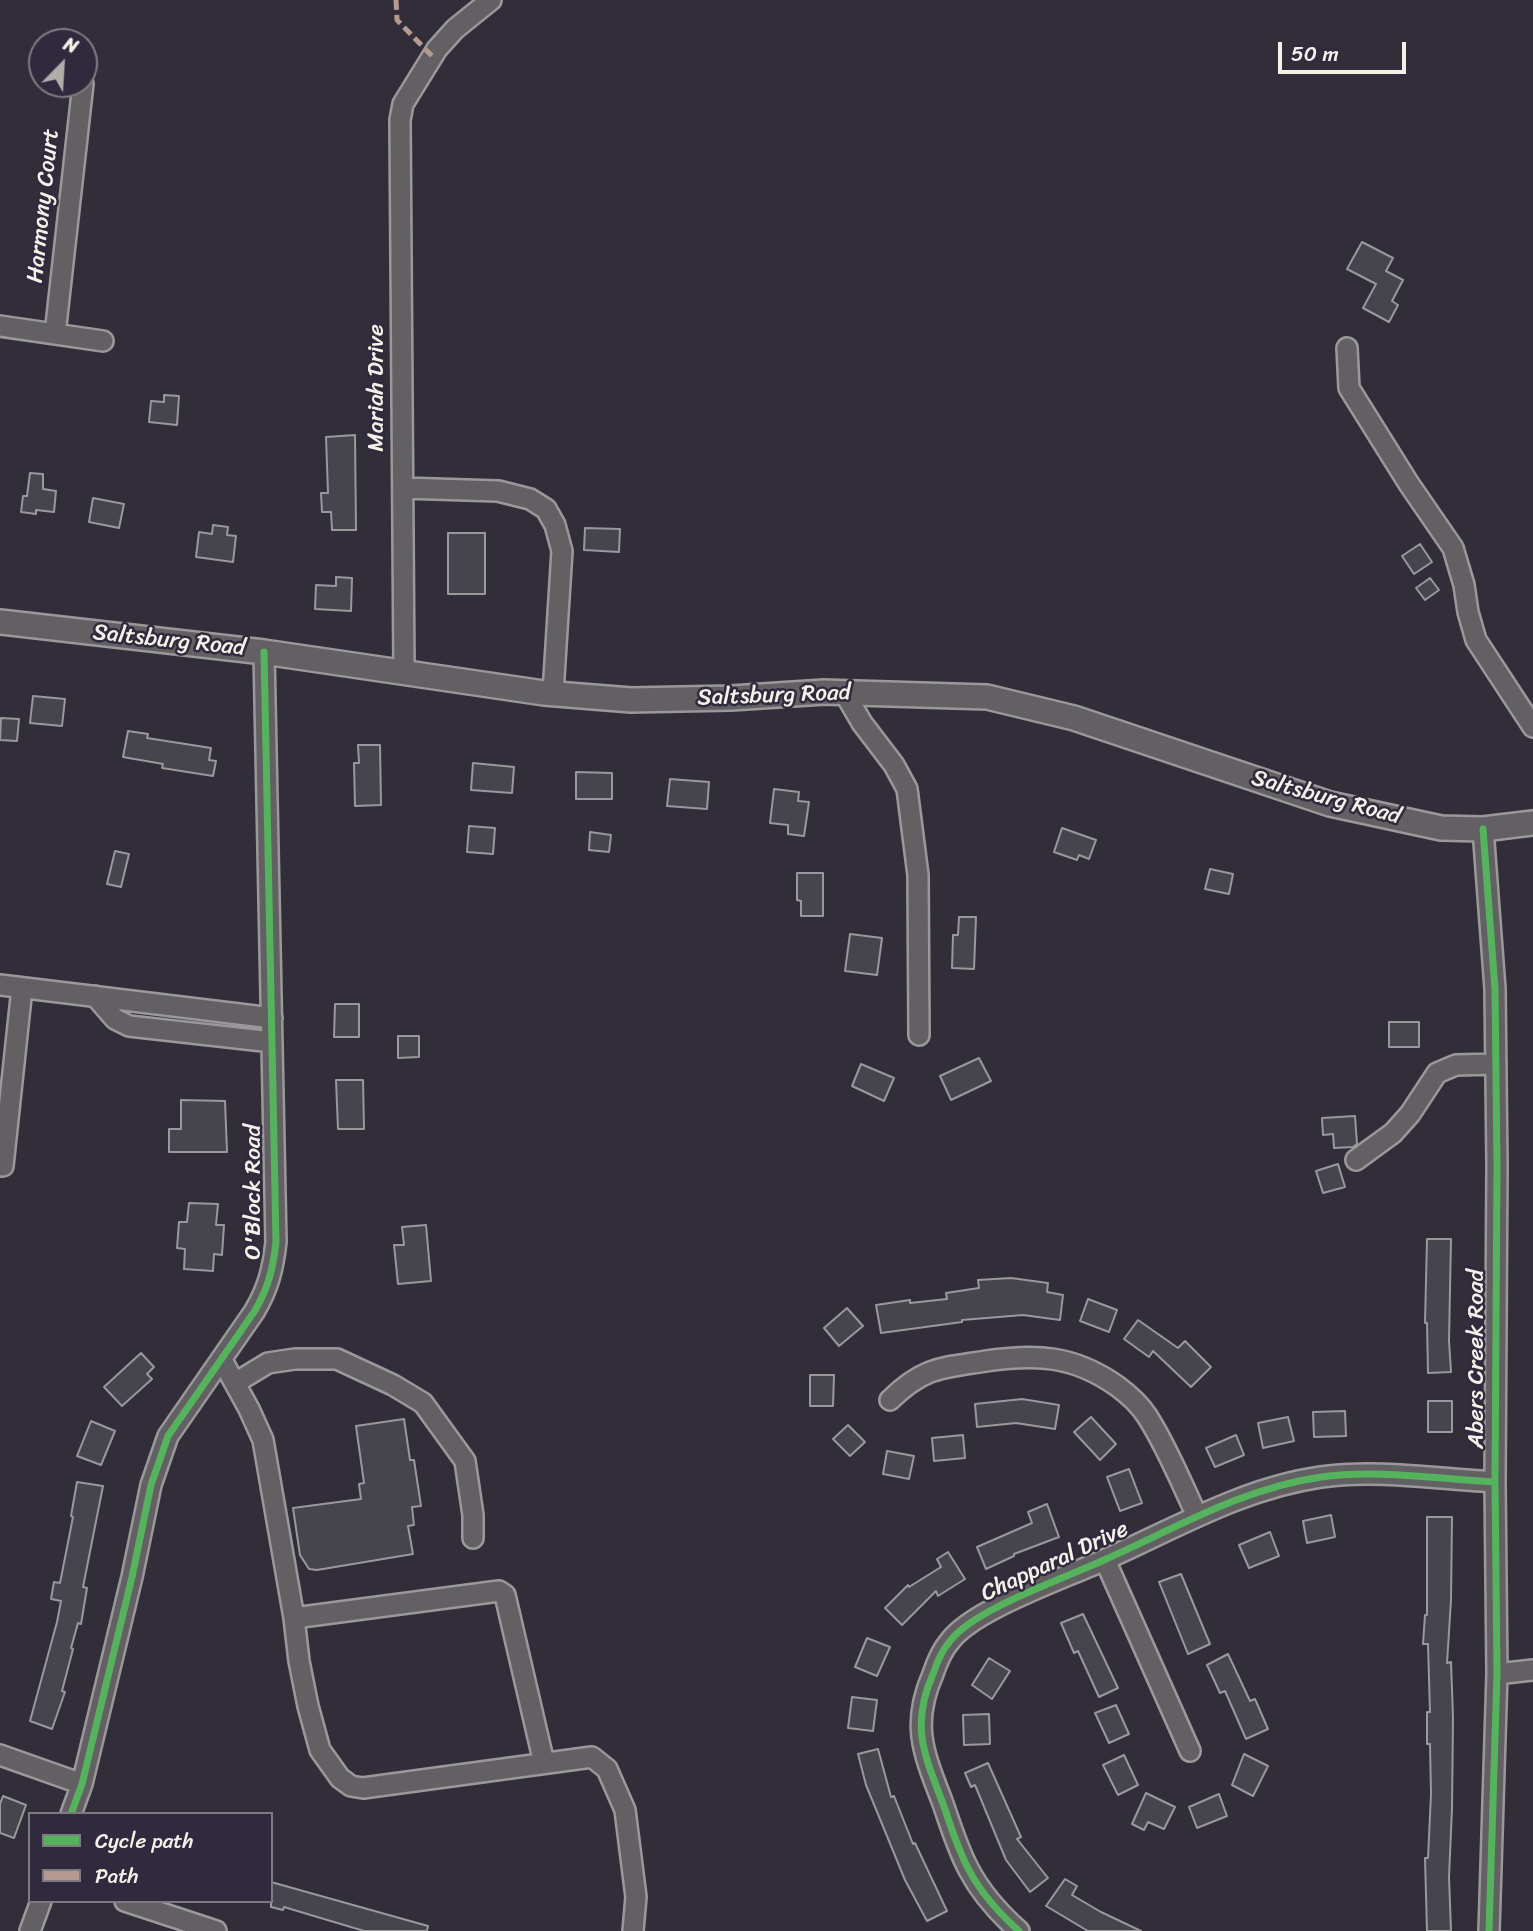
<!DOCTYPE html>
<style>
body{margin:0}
#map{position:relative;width:1533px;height:1931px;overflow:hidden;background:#312e39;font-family:Sriracha,sans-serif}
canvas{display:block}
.legend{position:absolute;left:28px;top:1812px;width:245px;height:91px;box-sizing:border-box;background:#2f2a3d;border:2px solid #7e7a81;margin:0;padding:9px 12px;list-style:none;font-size:21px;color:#f4f1e8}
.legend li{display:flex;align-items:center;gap:14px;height:35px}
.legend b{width:35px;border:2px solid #7e7a81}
.north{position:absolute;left:28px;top:28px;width:70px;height:70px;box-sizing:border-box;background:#2f2a3d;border:2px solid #7e7a81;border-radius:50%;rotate:24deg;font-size:19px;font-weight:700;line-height:28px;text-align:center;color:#f4f1e8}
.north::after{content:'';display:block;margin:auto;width:24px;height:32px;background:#b0adab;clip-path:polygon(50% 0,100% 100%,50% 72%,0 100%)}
.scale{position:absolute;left:1278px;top:42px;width:128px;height:32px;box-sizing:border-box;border:4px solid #f4f1e8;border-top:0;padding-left:9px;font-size:21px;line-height:24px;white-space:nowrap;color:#f4f1e8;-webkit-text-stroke:5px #2f2a3d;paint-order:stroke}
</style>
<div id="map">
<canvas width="1533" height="1931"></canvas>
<ul class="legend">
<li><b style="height:9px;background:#56b35d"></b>Cycle path</li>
<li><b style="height:9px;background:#b69a8f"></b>Path</li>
</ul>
<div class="north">N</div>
<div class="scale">50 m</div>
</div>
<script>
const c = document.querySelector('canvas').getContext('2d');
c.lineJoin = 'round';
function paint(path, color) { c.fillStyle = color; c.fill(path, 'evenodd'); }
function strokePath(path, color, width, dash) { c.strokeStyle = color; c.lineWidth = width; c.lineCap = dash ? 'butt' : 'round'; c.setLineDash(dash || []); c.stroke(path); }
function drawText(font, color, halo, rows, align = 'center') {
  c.font = font + ' Sriracha,sans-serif'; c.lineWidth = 5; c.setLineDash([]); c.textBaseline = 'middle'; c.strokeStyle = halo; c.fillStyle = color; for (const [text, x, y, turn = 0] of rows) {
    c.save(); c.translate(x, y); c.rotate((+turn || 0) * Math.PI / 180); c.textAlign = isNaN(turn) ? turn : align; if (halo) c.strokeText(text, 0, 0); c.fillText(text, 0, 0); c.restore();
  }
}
const building = new Path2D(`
 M1362 242 1393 258 1386 271 1403 280 1392 301 1398 305 1389 322 1363 308 1376 284 1347 269Z
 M164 395 179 396 177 425 149 422 151 401 164 402Z
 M355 435 356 530H332L331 512H322L321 493H328L326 437Z
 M30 473 43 474V489L56 491 54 512 36 510V514L21 512 23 496H27Z
 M93 498 124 504 119 528 89 522Z
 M213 525 228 527 227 535 236 536 233 562 196 557 199 532 212 534Z
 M585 528 620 529 619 552 584 550Z
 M448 533H485V594H448Z
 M1420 544 1432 562 1414 574 1402 556Z
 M336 577 352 578 351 611 315 609 316 585 336 586Z
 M1430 578 1439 590 1425 600 1416 588Z
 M33 696 65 699 62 726 30 723Z
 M1 718 19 719 17 741 0 740Z
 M128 731 148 734 147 738 211 748 209 760 216 761 213 776 162 768 163 764 123 757Z
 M358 745H380L381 805 355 806 354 763H359Z
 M473 763 514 767 512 793 471 790Z
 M576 772 612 773V799H576Z
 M670 779 709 782 707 809 667 806Z
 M774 789 799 792 798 801 809 802 804 836 788 834V825L770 823Z
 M469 826 495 828 493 854 467 852Z
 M1062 828 1096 840 1089 859 1079 855 1077 860 1054 852Z
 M590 832 611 835 609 852 589 850Z
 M115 851 129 854 121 887 107 884Z
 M1210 869 1233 874 1229 894 1205 889Z
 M797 873H823V916H801V901L797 900Z
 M959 917H976L974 969 952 968 953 935H958Z
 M850 934 882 938 877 975 845 971Z
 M335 1004H359V1037H334Z
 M1389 1022H1419V1047H1389Z
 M398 1036H419V1057L398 1058Z
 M979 1058 991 1081 951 1100 940 1076Z
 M861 1064 894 1078 884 1101 852 1086Z
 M336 1080H363L364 1129H338Z
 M181 1100 225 1101 227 1152H169V1129H181Z
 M1355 1116 1357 1144 1353 1147 1334 1148 1333 1134 1323 1135 1322 1118Z
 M1338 1164 1345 1187 1323 1193 1316 1171Z
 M189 1203 218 1204 216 1225H224L222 1255 214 1254 213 1271 184 1269 185 1249 177 1248 179 1222H187Z
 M426 1225 431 1281 398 1284 394 1245H404L402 1227Z
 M1427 1239H1451L1449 1341 1451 1372 1428 1373 1427 1323H1425Z
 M1011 1278 1048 1283 1047 1292 1063 1295 1060 1320 1023 1315 962 1320V1322L881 1333 876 1305 910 1300V1303L947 1299 946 1293 979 1288 978 1280Z
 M1088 1299 1117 1310 1109 1332 1080 1321Z
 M847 1308 863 1326 839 1346 824 1328Z
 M1138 1320 1178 1348 1185 1341 1211 1367 1191 1387 1153 1351 1149 1357 1124 1339Z
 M141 1353 154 1367 147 1374 152 1379 122 1406 104 1387Z
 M810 1375H834L833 1406H810Z
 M1022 1399 1059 1405 1055 1429 1016 1423 977 1427 975 1404Z
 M1428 1401H1452V1432H1428Z
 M1345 1411 1346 1436 1314 1437 1313 1412Z
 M1091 1417 1116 1444 1100 1460 1074 1432Z
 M1288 1417 1294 1441 1263 1448 1258 1423Z
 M404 1419 410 1460H414L421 1506 412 1507 414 1525 408 1526 413 1554 317 1570 309 1569 300 1555 293 1508 361 1499 359 1484 364 1483 356 1426Z
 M91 1421 115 1431 101 1465 77 1456Z
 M848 1425 865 1442 850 1456 833 1439Z
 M963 1435 965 1458 934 1461 932 1438Z
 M1236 1435 1244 1455 1215 1467 1206 1448Z
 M887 1451 914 1456 909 1479 883 1474Z
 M1129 1469 1142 1503 1120 1511 1107 1477Z
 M77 1482 103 1486 83 1587 87 1588 81 1624 78 1623 71 1648 73 1649 62 1691 65 1692 52 1729 30 1721 57 1622 61 1601 51 1599 54 1582 60 1583 73 1517 71 1516Z
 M1047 1504 1059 1537 1014 1554V1556L986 1569 977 1547 1032 1523 1028 1512Z
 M1331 1515 1335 1537 1307 1543 1303 1521Z
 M1427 1517H1452L1451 1600 1447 1663 1451 1662 1453 1717 1452 1809 1449 1877 1451 1931H1427L1425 1858H1428L1431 1794 1430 1744H1427V1712H1430L1428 1644H1423L1425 1615H1427Z
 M1270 1532 1279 1556 1249 1568 1239 1545Z
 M948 1552 965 1579 938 1596 936 1591 902 1625 885 1608 908 1585 909 1587 941 1567 937 1559Z
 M1181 1574 1210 1644 1188 1654 1159 1582Z
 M1083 1614 1118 1688 1099 1697 1078 1651 1074 1653 1061 1623Z
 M867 1638 890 1647 877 1676 855 1667Z
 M1228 1654 1250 1701 1255 1699 1268 1729 1246 1739 1225 1691 1220 1693 1207 1665Z
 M989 1658 1010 1671 992 1699 972 1685Z
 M852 1697 877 1700 873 1731 848 1728Z
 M1116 1705 1129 1734 1109 1743 1095 1713Z
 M989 1714 990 1744 964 1745 963 1715Z
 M878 1749 891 1797 894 1796 913 1844 915 1843 947 1911 927 1921 905 1880 866 1785 858 1754Z
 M1244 1754 1268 1766 1253 1796 1232 1785Z
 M1124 1755 1138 1785 1118 1795 1103 1765Z
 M988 1763 1021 1837 1017 1839 1048 1878 1030 1892 1006 1860 975 1785 971 1787 965 1773Z
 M1146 1793 1175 1807 1164 1829 1148 1822 1144 1830 1132 1824Z
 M1219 1794 1227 1816 1197 1828 1189 1807Z
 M3 1796 26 1805 14 1838 0 1833V1804Z
 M1065 1879 1077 1886 1072 1895 1101 1912 1141 1931H1088L1046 1906Z
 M271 1882 428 1926 427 1931H364L284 1907 283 1910 271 1907Z`);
const minor = new Path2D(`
 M84 71 85 60
 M0 326 103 341
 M55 334 83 84
 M1347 348 1349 388 1409 484 1453 548 1464 585 1468 612 1476 640 1533 727
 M403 488 498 491 530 499 546 509 555 525 562 551 553 693
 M404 672 400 120 403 104 437 49 455 29 491 0
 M844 692 862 723 894 765 907 789 918 875 919 1035
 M1483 829 1495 989 1497 1166 1495 1482 1497 1674 1489 1931
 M0 985 272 1018
 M95 996 115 1019 129 1026 272 1042
 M1356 1160 1393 1133 1410 1114 1437 1073 1456 1065 1496 1064
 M3 1166 22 988
 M222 1360 249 1409 263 1440 294 1618 299 1661 308 1706 320 1750 340 1778 351 1786 363 1788 592 1757 607 1769 625 1810 636 1897 633 1931
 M235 1383 268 1363 295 1359H337L393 1385 423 1403 465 1461 473 1515V1538
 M890 1400C924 1367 941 1368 986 1361 1037 1354 1073 1355 1117 1386 1128 1394 1140 1405 1147 1416 1166 1445 1182 1484 1197 1516
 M1105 1560 1190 1751
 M294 1618 499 1591 505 1595 544 1763
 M1497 1674 1533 1670
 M0 1755 82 1784
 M71 1814 82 1784 132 1577 151 1485 168 1436 254 1312C268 1289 273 1269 276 1242L264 652
 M125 1901 216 1931
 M30 1931 41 1901
 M1019 1931C1000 1914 981 1893 969 1870 957 1848 950 1823 942 1801 923 1752 911 1724 933 1674 937 1662 942 1650 950 1641 974 1609 1065 1578 1104 1560 1174 1529 1243 1488 1321 1477 1376 1469 1439 1479 1495 1482`);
const major = new Path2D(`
 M0 622 264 652 544 693 631 700 731 698 824 692 987 697 1074 718 1330 804 1441 828 1483 829 1533 823`);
const quiet = new Path2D(`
 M396 0 397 20 432 56`);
const cycleway = new Path2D(`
 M1483 829 1495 989 1497 1166 1495 1482 1497 1674 1489 1931
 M71 1814 82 1784 132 1577 151 1485 168 1436 254 1312C268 1289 273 1269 276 1242L264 652
 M1019 1931C1000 1914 981 1893 969 1870 957 1848 950 1823 942 1801 923 1752 911 1724 933 1674 937 1662 942 1650 950 1641 974 1609 1065 1578 1104 1560 1174 1529 1243 1488 1321 1477 1376 1469 1439 1479 1495 1482`);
const streetNames = [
 ["Harmony Court",44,206,-84],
 ["Mariah Drive",377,388,-90],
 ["Saltsburg Road",169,641,6],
 ["Saltsburg Road",774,696,-2],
 ["Saltsburg Road",1326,798,15],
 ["O'Block Road",254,1192,-90],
 ["Abers Creek Road",1477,1359,-90],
 ["Chapparal Drive",1055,1562,-25]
];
paint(building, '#46444c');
strokePath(building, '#9a989b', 2);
strokePath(minor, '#9a989b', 24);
strokePath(major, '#9a989b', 28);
strokePath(minor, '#626063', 19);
strokePath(major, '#626063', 23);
strokePath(quiet, '#b69a8f', 5, [10, 5]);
strokePath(cycleway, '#56b35d', 7);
drawText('23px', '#f4f1e8', '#2f2a3d', streetNames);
</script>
